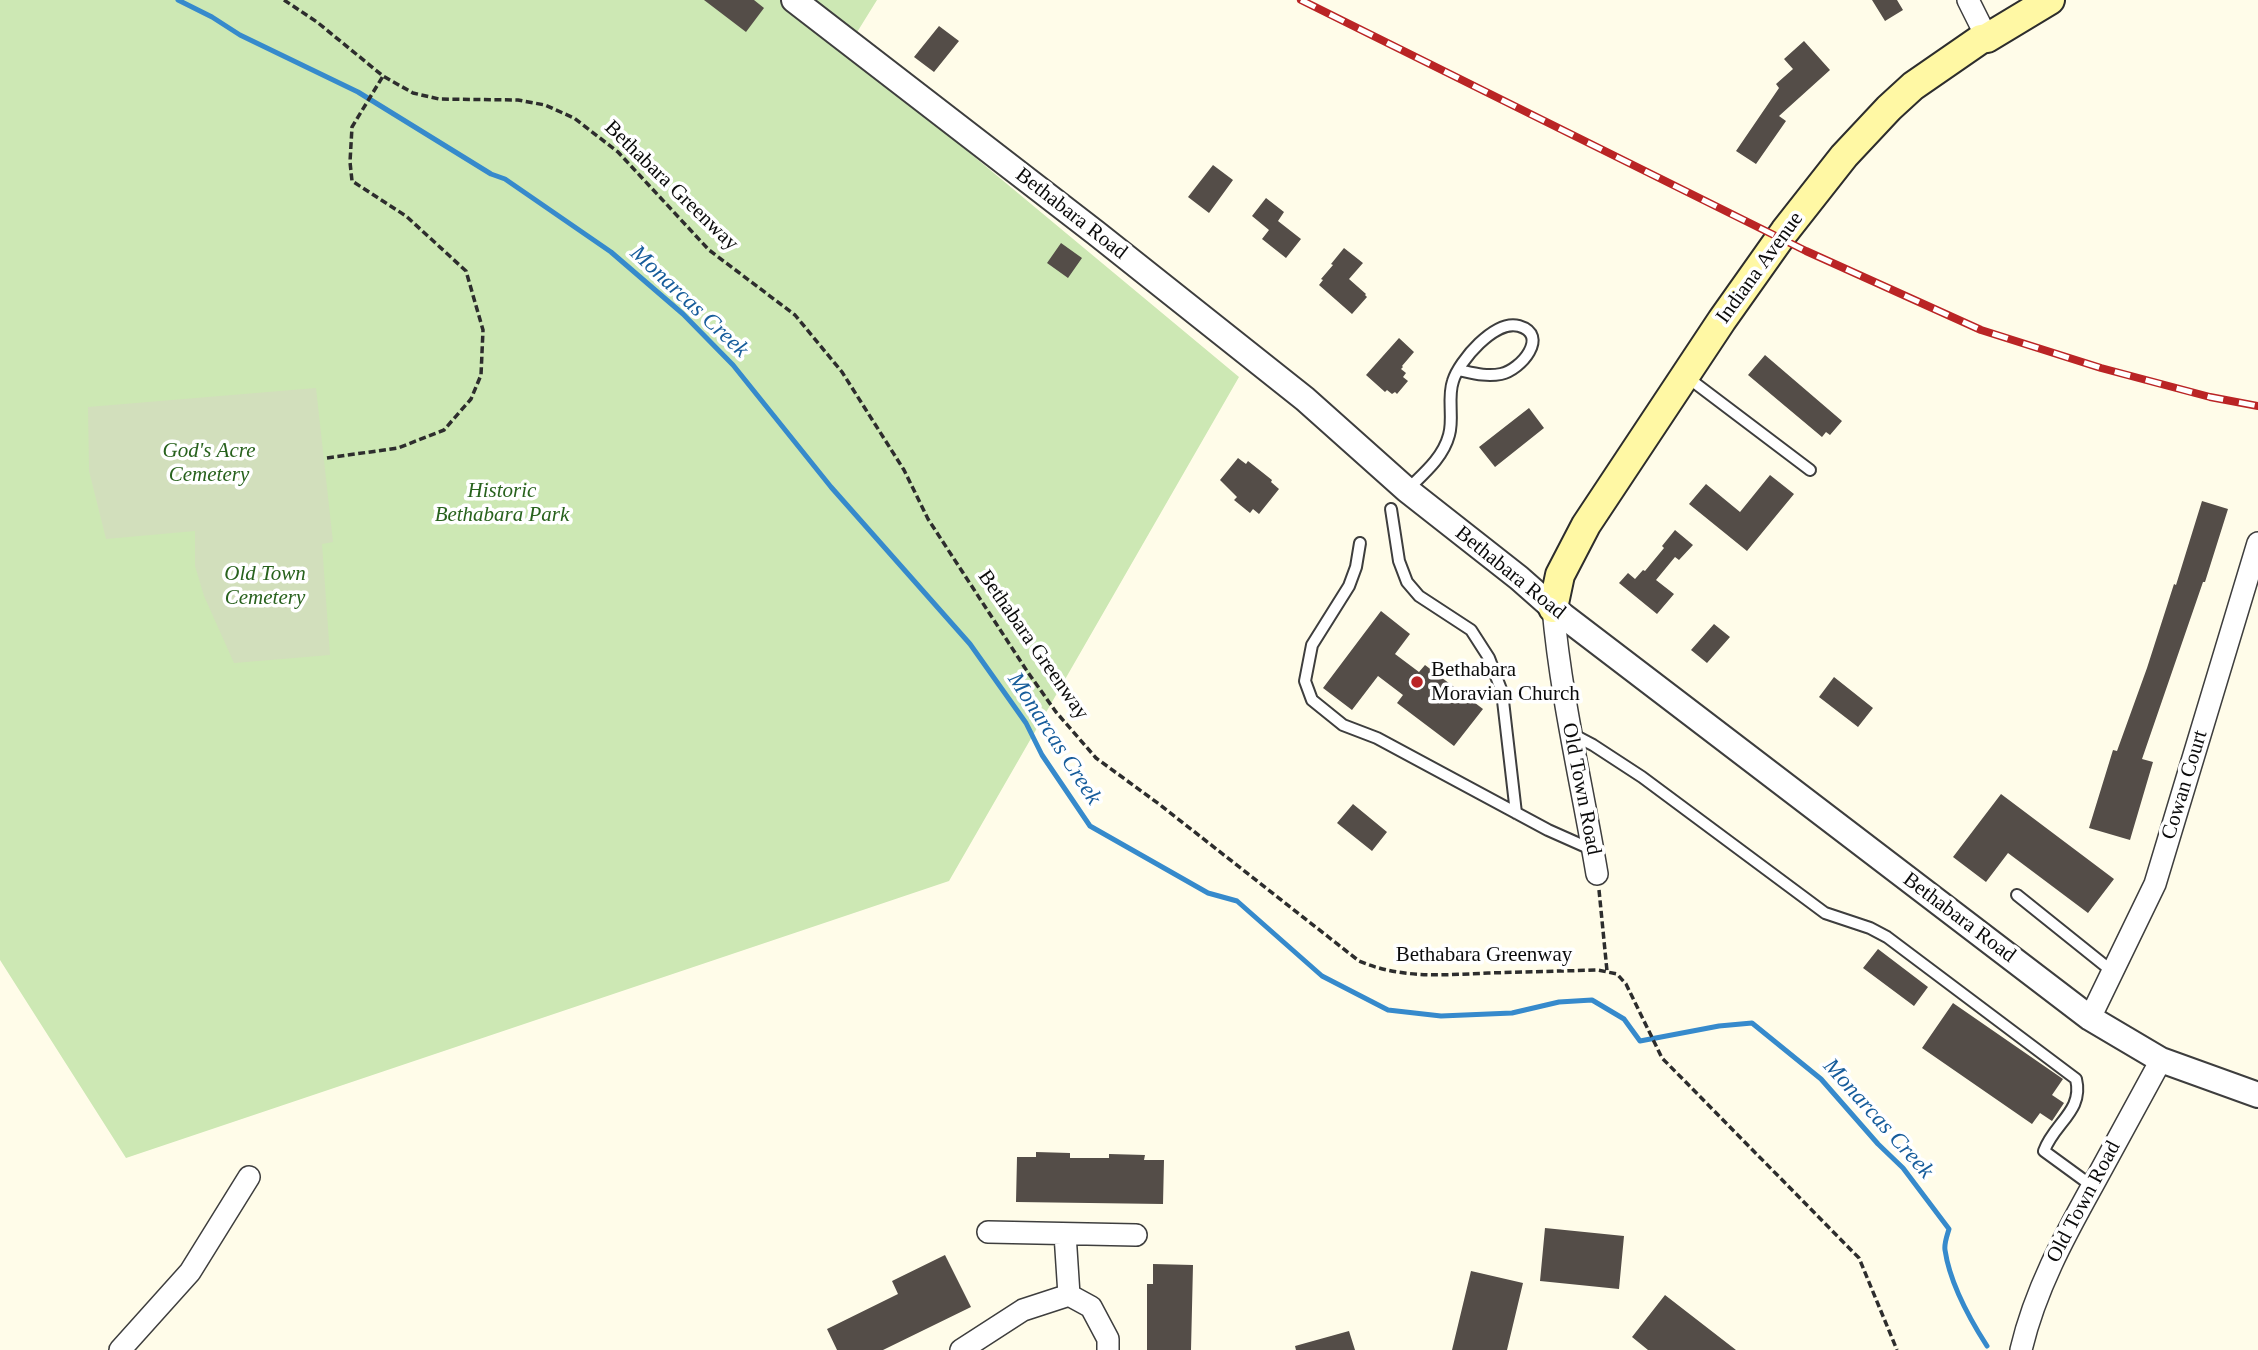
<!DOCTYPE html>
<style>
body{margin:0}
canvas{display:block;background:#fffce9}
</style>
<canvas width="2258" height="1350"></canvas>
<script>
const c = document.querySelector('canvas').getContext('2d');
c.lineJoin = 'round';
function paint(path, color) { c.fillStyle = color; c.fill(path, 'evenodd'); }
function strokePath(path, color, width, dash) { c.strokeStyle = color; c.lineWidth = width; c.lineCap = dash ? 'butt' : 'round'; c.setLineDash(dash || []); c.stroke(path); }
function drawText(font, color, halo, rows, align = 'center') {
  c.font = font + ' Georgia,serif'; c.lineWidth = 7; c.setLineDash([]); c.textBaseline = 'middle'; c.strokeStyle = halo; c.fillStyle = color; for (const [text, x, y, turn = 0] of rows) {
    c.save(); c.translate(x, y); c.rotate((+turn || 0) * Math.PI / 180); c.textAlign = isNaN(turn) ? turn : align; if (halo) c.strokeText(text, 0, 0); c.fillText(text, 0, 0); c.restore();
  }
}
const green = new Path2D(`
 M0 0H877L846 50 1239 377 949 881 126 1158 0 960Z`);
const cemetery = new Path2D(`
 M316 388 333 542 322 544 330 655 234 663 204 596 195 566V531L106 539 89 471 88 407Z`);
const stream = new Path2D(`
 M178 0 212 17 240 35 358 92 491 174 505 179 611 252 683 314 733 365 831 487 970 644 1026 723 1042 755 1090 826 1208 893 1237 901 1322 976 1388 1010 1441 1016 1512 1013 1559 1002 1592 1000 1624 1019 1640 1041 1719 1026 1752 1023 1821 1079 1878 1144 1903 1168 1949 1229C1947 1236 1944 1243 1945 1250 1950 1284 1969 1318 1987 1346`);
const building = new Path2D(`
 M704 0H754L764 8 746 32Z
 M1872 0H1897L1903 10 1885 21Z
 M939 26 959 41 934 72 914 57Z
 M1804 41 1830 70 1779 116 1786 121 1756 164 1736 151 1779 88 1776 84 1793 69 1784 59Z
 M1213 165 1233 180 1209 213 1188 197Z
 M1266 198 1284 212 1278 221 1301 239 1286 258 1262 239 1269 230 1252 216Z
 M1061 243 1082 258 1068 278 1047 263Z
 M1344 248 1363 263 1349 279 1366 294 1365 295 1367 297 1352 314 1319 285 1323 280 1321 279 1333 265 1331 264Z
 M1399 338 1414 352 1402 366 1403 367 1401 369 1406 373 1403 377 1408 381 1397 394 1395 392 1392 394 1387 390 1385 392 1366 375Z
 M1765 355 1842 421 1830 435 1826 432 1822 437 1748 375Z
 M1529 408 1544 428 1495 467 1479 447Z
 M1238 458 1246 464 1248 461 1272 480 1271 482 1279 489 1259 514 1253 509 1250 513 1234 500 1237 497 1220 480Z
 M1770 475 1794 494 1747 551 1689 504 1706 484 1740 512Z
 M2202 501 2228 509 2205 582H2203L2142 759 2153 762 2130 840 2089 828 2113 750 2117 751 2147 668 2174 584 2176 585Z
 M1675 530 1693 545 1679 560 1675 557 1656 580 1674 594 1657 614 1619 583 1628 573 1635 579 1643 570 1645 571 1664 548 1662 546Z
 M1381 611 1410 634 1395 654 1419 672 1425 665 1483 709 1454 746 1397 703 1403 695 1378 676 1352 710 1323 688Z
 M1714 624 1730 637 1707 663 1691 650Z
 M1834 677 1873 708 1858 727 1819 697Z
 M2001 794 2114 879 2088 913 2008 853 1986 882 1953 857Z
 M1353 804 1387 832 1372 851 1337 823Z
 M1878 949 1928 987 1914 1006 1863 968Z
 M1953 1003 2063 1079 2052 1095 2064 1103 2052 1121 2040 1113 2032 1124 1922 1048Z
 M1036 1152 1070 1153V1158H1109V1154L1145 1155 1144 1160H1164L1163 1204 1016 1202 1017 1157H1036Z
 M1545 1228 1624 1236 1619 1289 1540 1281Z
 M945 1255 971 1307 883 1350H837L827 1329 898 1294 892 1281Z
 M1153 1264 1193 1265 1191 1350H1147V1284H1153Z
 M1471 1271 1523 1283 1507 1350H1452Z
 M1665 1295 1736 1350H1648L1632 1337Z
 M1349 1331 1355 1350H1296L1295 1346Z`);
const path = new Path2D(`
 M284 0 317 22 383 76 413 93 439 99 518 100 545 105 574 118 618 152 709 250 795 315 842 372 904 470 928 519 1027 671 1056 712 1096 758 1159 804 1359 961C1401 979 1443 975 1488 973 1525 972 1561 971 1598 970L1617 974 1626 984 1662 1058 1859 1258 1897 1350
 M327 458 398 448 444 430 471 399 481 375 483 330 466 271 406 216 352 181 350 162 352 127 383 76
 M1599 890 1607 971`);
const service = new Path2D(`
 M1687 377 1810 470
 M1407 490C1423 474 1443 458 1449 435 1454 418 1447 398 1453 381 1459 361 1495 319 1519 326 1550 335 1521 370 1501 374 1486 377 1473 373 1459 370
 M1391 509 1399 561 1407 582 1419 596 1471 630 1489 658 1502 692 1516 813
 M1360 543 1356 567 1349 586 1312 645 1305 681 1312 700 1343 725 1377 738 1548 830 1593 850
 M1572 734 1593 745 1642 777 1825 913 1870 928 1887 937 2076 1079C2084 1111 2054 1123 2044 1151L2092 1186
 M2017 895 2113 972`);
const minor = new Path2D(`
 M1968 0 1987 38
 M1553 608C1561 698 1582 785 1597 874
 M2090 1018 2155 884 2258 543
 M988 1232 1136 1235
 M1065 1234 1069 1295
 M120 1350 190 1272 249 1177
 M961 1350 1023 1310 1069 1295 1091 1307 1108 1339V1350
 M2021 1350C2035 1290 2064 1237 2094 1183 2116 1142 2139 1101 2161 1060`);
const tertiary = new Path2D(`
 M794 0 1096 233 1305 399 1407 490 1519 578 1553 608 2090 1018 2161 1060 2258 1095`);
const secondary = new Path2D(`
 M1553 608 1560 575 1586 525 1722 320 1785 231 1844 156 1889 108 1913 86 1981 39 1987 38 2050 0`);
const rail = new Path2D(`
 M1301 0 1806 251 1981 330 2101 368 2210 397 2258 406`);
const markers = [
 [1417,682,7,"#ba2425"]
];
const streetNames = [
 ["Bethabara Greenway",671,186,44],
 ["Bethabara Road",1071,214,38],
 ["Indiana Avenue",1760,268,-54],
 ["Bethabara Road",1510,573,39],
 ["Bethabara Greenway",1033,645,55],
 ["Cowan Court",2185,785,-73],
 ["Old Town Road",1581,789,79],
 ["Bethabara Road",1959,918,37],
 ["Bethabara Greenway",1484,955],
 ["Old Town Road",2084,1202,-62]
];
const parkNames = [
 ["God's Acre",209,451],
 ["Cemetery",209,475],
 ["Historic",502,491],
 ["Bethabara Park",502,515],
 ["Old Town",265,574],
 ["Cemetery",265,598]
];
const poiNames = [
 ["Bethabara",1431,670],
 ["Moravian Church",1431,694]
];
const waterNames = [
 ["Monarcas Creek",689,302,43],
 ["Monarcas Creek",1054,739,57],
 ["Monarcas Creek",1878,1119,48]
];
paint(green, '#cde8b4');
paint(cemetery, '#d2dfbc');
strokePath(stream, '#368acc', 5);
paint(building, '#544d48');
strokePath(service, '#3e3e3e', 14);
strokePath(minor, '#3e3e3e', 24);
strokePath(tertiary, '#3e3e3e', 28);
strokePath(secondary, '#2d2d2d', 32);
strokePath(path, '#2d2d2d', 3.5, [7, 3.5]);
strokePath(service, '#fff', 10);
strokePath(minor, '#fff', 21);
strokePath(tertiary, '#fff', 24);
strokePath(secondary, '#fff8a4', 28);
strokePath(rail, '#ba2425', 8);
strokePath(rail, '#fff', 5, [16]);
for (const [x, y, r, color] of markers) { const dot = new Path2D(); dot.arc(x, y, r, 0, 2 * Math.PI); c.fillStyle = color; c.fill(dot); strokePath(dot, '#fff', 2.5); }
drawText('21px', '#0b0b0b', '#fff', streetNames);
drawText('italic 21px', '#28621d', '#fff', parkNames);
drawText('21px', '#0b0b0b', '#fff', poiNames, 'left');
drawText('italic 23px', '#165c9b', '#fff', waterNames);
</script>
